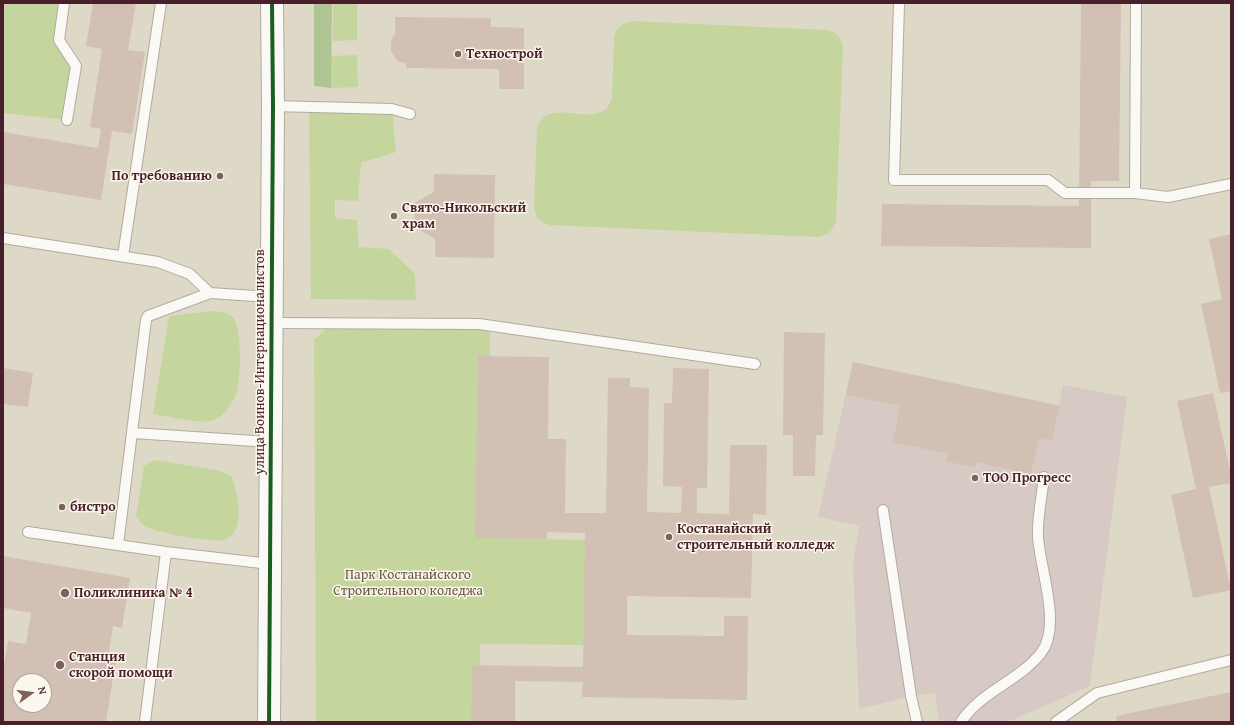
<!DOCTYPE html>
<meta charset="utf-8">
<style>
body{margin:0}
#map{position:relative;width:1234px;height:725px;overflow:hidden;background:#ded9c6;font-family:"Gentium Book Plus",serif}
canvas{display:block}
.frame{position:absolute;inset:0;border:4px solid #4a1f2b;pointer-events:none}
.north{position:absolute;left:12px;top:673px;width:40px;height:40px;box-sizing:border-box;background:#fbf7ec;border:1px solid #b4a19f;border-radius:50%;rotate:76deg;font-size:11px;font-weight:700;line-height:16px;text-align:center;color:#4a1f2b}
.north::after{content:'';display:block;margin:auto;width:14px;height:18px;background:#7e6061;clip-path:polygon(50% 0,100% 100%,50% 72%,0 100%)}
</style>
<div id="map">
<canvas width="1234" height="725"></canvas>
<div class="frame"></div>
<div class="north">N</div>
</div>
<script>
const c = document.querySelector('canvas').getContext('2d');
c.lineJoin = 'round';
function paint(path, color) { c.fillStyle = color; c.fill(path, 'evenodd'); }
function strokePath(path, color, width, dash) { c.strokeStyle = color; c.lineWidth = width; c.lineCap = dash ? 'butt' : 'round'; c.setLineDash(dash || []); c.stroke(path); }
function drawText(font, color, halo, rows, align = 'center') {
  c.font = font + ' "Gentium Book Plus",serif'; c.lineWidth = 3; c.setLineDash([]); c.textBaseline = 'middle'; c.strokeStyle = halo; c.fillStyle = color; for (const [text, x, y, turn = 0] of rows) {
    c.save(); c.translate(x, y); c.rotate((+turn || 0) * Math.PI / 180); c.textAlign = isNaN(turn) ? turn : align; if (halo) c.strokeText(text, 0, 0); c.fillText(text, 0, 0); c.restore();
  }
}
const industrial = new Path2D(`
 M853 362 1059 405 1063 385 1127 397 1090 686 1008 722H939L935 693 911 696 859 709 853 564 859 526 818 517Z`);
const green = new Path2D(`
 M3 3H59L54 41 71 68 67 120 3 113Z
 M333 3H357V40L333 41Z
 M632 21 827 30C838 33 841 37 843 48L836 221C833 231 828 235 818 237L550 225C539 222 536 218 534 207L537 129C549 91 600 136 612 98L614 37C617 27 621 24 632 21Z
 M357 55 358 87 331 88V56Z
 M309 107 392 109 396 152 361 163 358 201 335 200V218L357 220 359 247 389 249 415 274 416 300 311 299Z
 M212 311C220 312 229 311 234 319 242 328 241 383 236 395 232 403 225 414 217 419 204 426 168 416 153 414L169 316Z
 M490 326V538L585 540 587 645 480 644 479 722H316L314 340 327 328Z
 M155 460 220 471 231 476C238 491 247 533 224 540 215 543 159 533 149 528 142 526 139 521 136 516L144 466Z`);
const forest = new Path2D(`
 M314 3H332L331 88 314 86Z`);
const building = new Path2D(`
 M93 3H136L128 50 145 52 132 134 112 131 101 200 3 184V132L98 148 101 129 90 127 102 49 86 46Z
 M1081 3H1121L1119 181H1091V248L881 246 882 204 1079 206Z
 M395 17 491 18V27L524 28V89H499V69L406 68V63L398 62 391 51V41L395 34Z
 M434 174 495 175 494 258 435 257V239L415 227 414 203 434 192Z
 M1231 234V391L1220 393 1201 304 1222 299 1209 239Z
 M784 332 825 333 823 435H816L815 476H793V435H783Z
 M478 356 549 357 548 439H566L565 513H606L608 378H630V387L649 388 647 512 681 513 682 487 663 486 664 403H672L673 368 709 369 707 488H697V513L729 514 730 445H767L766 515 753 514 751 598 627 596V635L724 636V616H748L747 700 582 697 583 682 515 681V722H471L472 665 583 667 584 623 585 533 547 532V539L475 538Z
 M853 362 1059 406 1052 441 1039 438 1031 474 976 462 975 468 946 461 948 454 893 442 900 406 846 395Z
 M3 368 33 373 28 407 3 404Z
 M1213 393 1231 475V483L1209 487 1231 590 1193 598 1171 495 1196 489 1177 401Z
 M3 556 130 578 122 628 113 626 108 658 116 659 106 722H3V671L8 641 26 644 31 613 3 608ZM20 681H44V705H20Z
 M1231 692V722H1117L1116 716Z`);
const lane = new Path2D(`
 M64 3 59 40 76 66 67 120
 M899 3 894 180H1048L1065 193H1135L1136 3
 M273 106 392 109 410 114
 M1135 193 1168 197 1231 184
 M3 238 158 262 190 274 210 293 270 297
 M123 256 161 3
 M270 323 479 324 755 364
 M133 433 270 442
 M883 510 911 696 917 722
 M28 532 166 552 270 564
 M118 545 146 320 148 316 210 293
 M145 722 166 552
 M961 722C980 692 1019 681 1041 653 1062 626 1040 569 1038 537 1037 518 1042 496 1044 477
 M1056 722 1097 693 1231 660`);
const secondary = new Path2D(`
 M269 722 273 106 272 3`);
const cycleway = new Path2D(`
 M269 722 273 106 272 3`);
const markers = [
 [458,54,4,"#7e6061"],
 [220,176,4,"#7e6061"],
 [394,216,4,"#7e6061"],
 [975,478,4,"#7e6061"],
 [62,507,4,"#7e6061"],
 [669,537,4,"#7e6061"],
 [65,593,5,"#7e6061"],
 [60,665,5,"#7e6061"]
];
const poiNames = [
 ["Технострой",466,54],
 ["По требованию",212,176,"right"],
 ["Свято-Никольский",402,208],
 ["храм",402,224],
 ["ТОО Прогресс",983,478],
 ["бистро",70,507],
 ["Костанайский",677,529],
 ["строительный колледж",677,545],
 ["Поликлиника № 4",74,593],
 ["Станция",69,657],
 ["скорой помощи",69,673]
];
const streetNames = [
 ["улица Воинов-Интернационалистов",260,362,-90]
];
const parkNames = [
 ["Парк Костанайского",408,575],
 ["Строительного коледжа",408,591]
];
paint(industrial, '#d7cac5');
paint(green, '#c4d69d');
paint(forest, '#b0c594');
paint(building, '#d2c0b4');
strokePath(lane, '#b1aaa0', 12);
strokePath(secondary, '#b1aaa0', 24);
strokePath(lane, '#faf9f6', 10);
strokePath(secondary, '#faf9f6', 22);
strokePath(cycleway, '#1b5e20', 4);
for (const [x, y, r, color] of markers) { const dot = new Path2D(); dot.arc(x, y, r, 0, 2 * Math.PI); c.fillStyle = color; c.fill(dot); strokePath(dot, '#fbf7ec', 1.5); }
drawText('bold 14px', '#4a1f2b', '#fbf7ec', poiNames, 'left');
drawText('14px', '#4a1f2b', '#fbf7ec', streetNames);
drawText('14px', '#685543', '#fbf7ec', parkNames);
</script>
